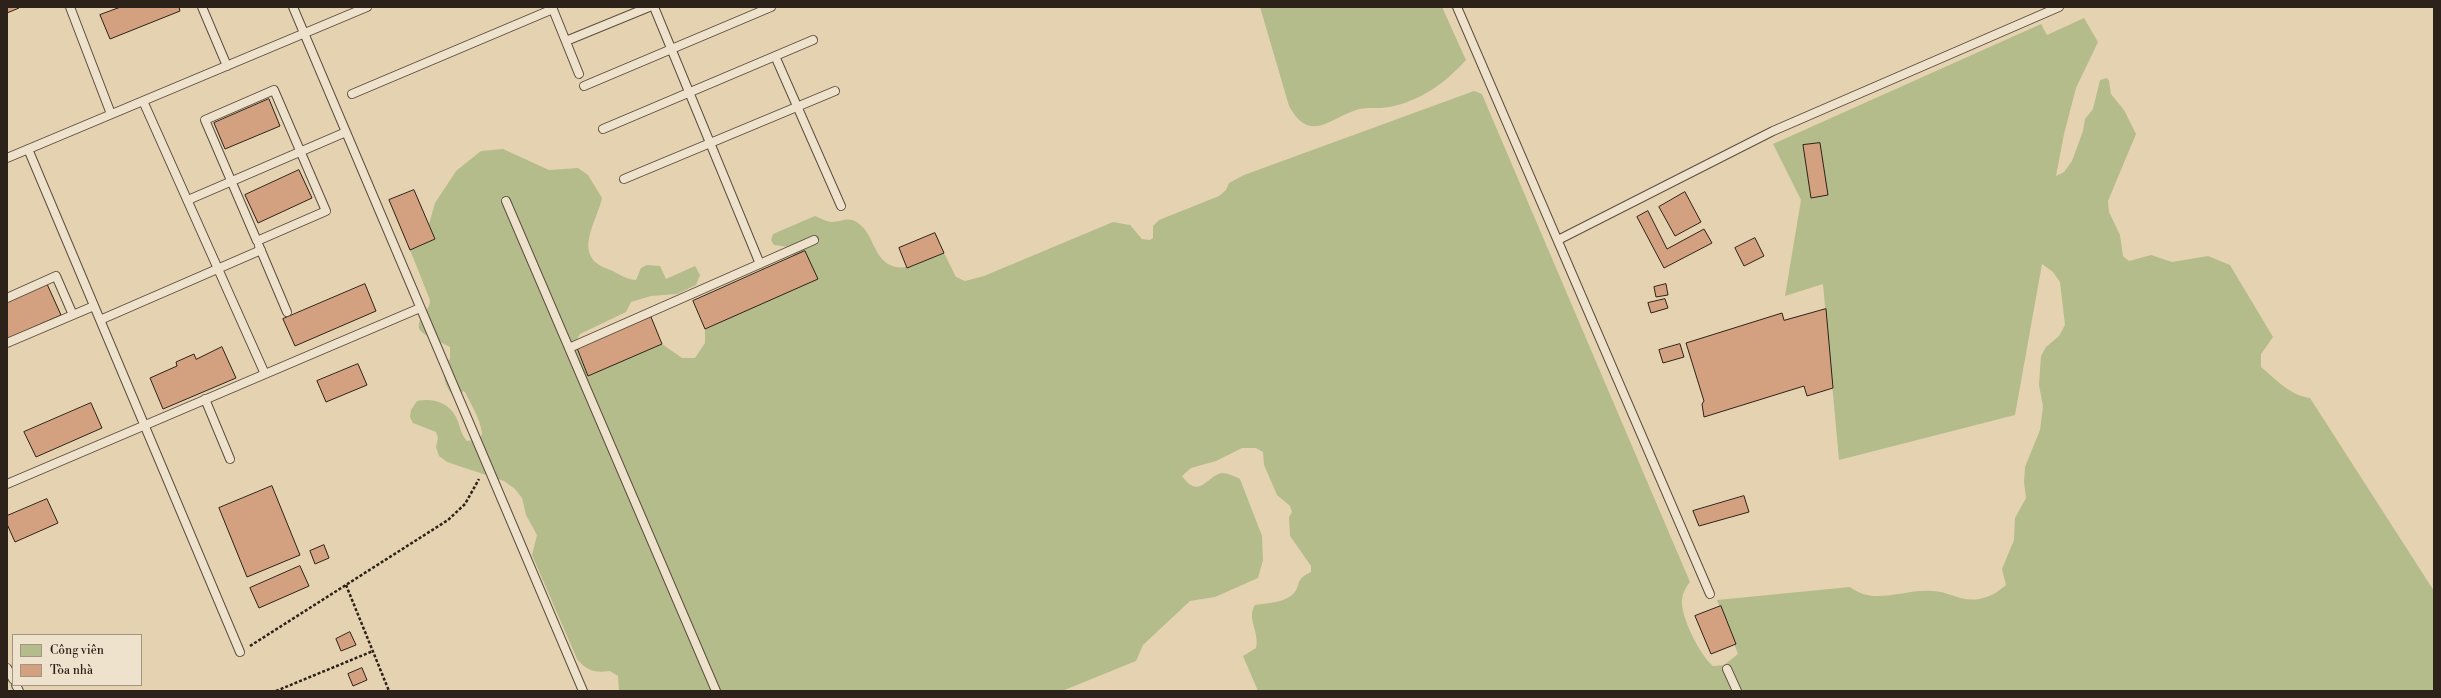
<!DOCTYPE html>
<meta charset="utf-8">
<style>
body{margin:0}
#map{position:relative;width:2441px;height:698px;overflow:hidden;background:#e5d2b1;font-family:"Libre Bodoni",serif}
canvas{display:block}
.frame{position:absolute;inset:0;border:8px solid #2d2219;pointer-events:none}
.legend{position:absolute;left:12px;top:634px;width:130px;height:52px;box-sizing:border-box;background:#eee2cc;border:1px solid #a19584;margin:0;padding:5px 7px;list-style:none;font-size:12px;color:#2d2219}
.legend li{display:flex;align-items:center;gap:8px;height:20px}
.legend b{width:20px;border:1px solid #a19584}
</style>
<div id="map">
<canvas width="2441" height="698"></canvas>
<div class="frame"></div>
<ul class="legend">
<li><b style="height:11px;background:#b4bc8c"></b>Công viên</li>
<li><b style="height:11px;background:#d3a080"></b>Tòa nhà</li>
</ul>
</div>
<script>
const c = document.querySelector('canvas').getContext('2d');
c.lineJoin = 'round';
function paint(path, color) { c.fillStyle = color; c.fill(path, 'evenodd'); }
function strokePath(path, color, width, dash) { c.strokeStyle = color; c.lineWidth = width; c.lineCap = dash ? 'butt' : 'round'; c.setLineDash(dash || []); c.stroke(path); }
const green = new Path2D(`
 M1260 7H1442L1466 60C1445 83 1421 101 1389 107 1379 109 1369 107 1359 109 1331 117 1310 145 1289 106Z
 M2084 18 2098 42 2076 88 2064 134 2056 176 2064 172 2072 161 2083 131 2085 119 2093 109 2100 80 2107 78 2109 81 2111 94 2124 110 2136 134 2108 201 2109 212 2120 235 2123 256 2129 261 2151 255 2172 262 2208 256 2230 265 2273 337 2261 354V367C2277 380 2289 395 2310 398L2434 591V691H1258L1243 656 1256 648C1260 633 1246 618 1255 605 1267 603 1282 603 1292 595 1302 587 1293 580 1311 572V566L1290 536 1289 517 1292 512 1290 506 1277 495 1274 488 1264 465 1263 452 1256 448H1242L1216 461 1191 468 1182 476C1200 501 1207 475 1222 473 1228 473 1234 476 1240 479L1262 536 1263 560 1258 578 1215 597 1190 601 1143 645 1136 661 1062 691H619L618 676 610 671C595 673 587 671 577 659L532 555 537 535 526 515 522 498 515 489 504 481 447 462 439 456 436 447 438 438 436 432 413 423 410 417 411 410 417 401C433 398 448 402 456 417 460 425 460 433 467 441L480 439 482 433C480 418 471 405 465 392L463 391 456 397C444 390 439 367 450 359V347L424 334 419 329C417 316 430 312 430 300L410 250 435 239 429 224 435 203 456 171 481 151 503 149 549 170 578 168 588 175 602 198C597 222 571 256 608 269 618 273 625 279 636 280L641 268 647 265 660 266 666 279 695 266 700 275 696 285 677 294 651 296 631 302 626 312 580 334C571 345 583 364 589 375L662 344 682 358H695L705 343V329L817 279 793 256 788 247 774 245 771 240 773 234 815 216C820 218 827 222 832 222 842 222 849 216 858 223 867 229 871 240 875 248 891 282 919 263 944 253L956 277 965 281 984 276 1113 222 1130 225 1142 239 1150 240 1153 238V226L1159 220 1219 196 1226 190 1229 183 1244 175 1474 91 1482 94 1484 99 1690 582C1686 587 1683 592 1682 599 1680 616 1700 655 1713 666L1724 665 1738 654 1717 600 1850 587C1875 606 1903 589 1931 591 1949 591 1959 602 1979 599 1990 597 1998 592 2006 585L2002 569 2014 540 2015 518 2026 498 2024 482 2025 467 2040 430 2043 406 2039 385 2041 356 2046 347 2059 336 2065 325 2060 282 2053 272 2042 264 2015 415 1839 460 1823 284 1785 296 1801 200 1773 144 2041 24 2047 35Z`);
const building = new Path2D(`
 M7 7H18L19 8 7 13Z
 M121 7H179L180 11 110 39 100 15Z
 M269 99 280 126 225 149 214 123Z
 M1820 143 1828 195 1811 198 1803 145Z
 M299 170 312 198 258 223 245 195Z
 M414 190 435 239 410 250 389 200Z
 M1685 192 1701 222 1675 236 1659 207Z
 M1648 211 1667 249 1704 229 1712 243 1664 268 1637 217Z
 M935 233 944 253 907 268 899 248Z
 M1755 238 1764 256 1744 266 1735 248Z
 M805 251 818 279 705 329 693 301Z
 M47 284 61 315 7 339V302Z
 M365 284 376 311 295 346 283 319Z
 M1666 284 1668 295 1656 297 1654 287Z
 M1665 299 1668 308 1651 313 1648 303Z
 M1826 309 1833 388 1807 396 1804 386 1704 417 1702 404 1704 401 1686 343 1782 313 1784 320Z
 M651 317 662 344 588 376 577 348Z
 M1680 344 1684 357 1663 363 1659 350Z
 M222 347 236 378 163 409 150 378 177 366 176 362 194 354 196 359Z
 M358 364 367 385 326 402 317 381Z
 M91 403 102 428 36 457 24 432Z
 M272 486 300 555 247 577 219 508Z
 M1744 496 1749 512 1699 526 1693 511Z
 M47 499 58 523 15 542 7 524V516Z
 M324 545 329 558 315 564 310 551Z
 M300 566 309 586 259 608 250 588Z
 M1721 606 1736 644 1711 654 1695 616Z
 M350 632 356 645 341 651 336 639Z
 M362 668 367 680 353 686 348 674Z`);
const path = new Path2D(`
 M346 585 389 691
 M250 646 448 520 465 504 479 479
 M276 691 373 651`);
const service = new Path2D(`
 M70 7 111 114
 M202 7 227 66
 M293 7 583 691
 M552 7 579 74
 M654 7 760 264
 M1457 7 1710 594
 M566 41 649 7
 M775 56 841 206
 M584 86 771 7
 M274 90 326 211 257 241 205 120Z
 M352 94 553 9
 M143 101 265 374
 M603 129 813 40
 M28 149 240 652
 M7 158 367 7
 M624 179 835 91
 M188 200 346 132
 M506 201 716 691
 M1558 240 1773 131 2059 7
 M259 246 287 312
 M7 298 56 276 73 315
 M100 320 261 250
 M7 343 94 306
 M569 348 814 240
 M205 399 230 459
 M7 484 420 308
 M7 668 13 679
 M1727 669 1737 691
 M16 685 19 691`);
paint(green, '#b4bc8c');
paint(building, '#d3a080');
strokePath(building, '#2d2219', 1);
strokePath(service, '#5b4e3f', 10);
strokePath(path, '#2d2219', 2.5, [3, 2]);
strokePath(service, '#eee2cc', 8);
</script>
